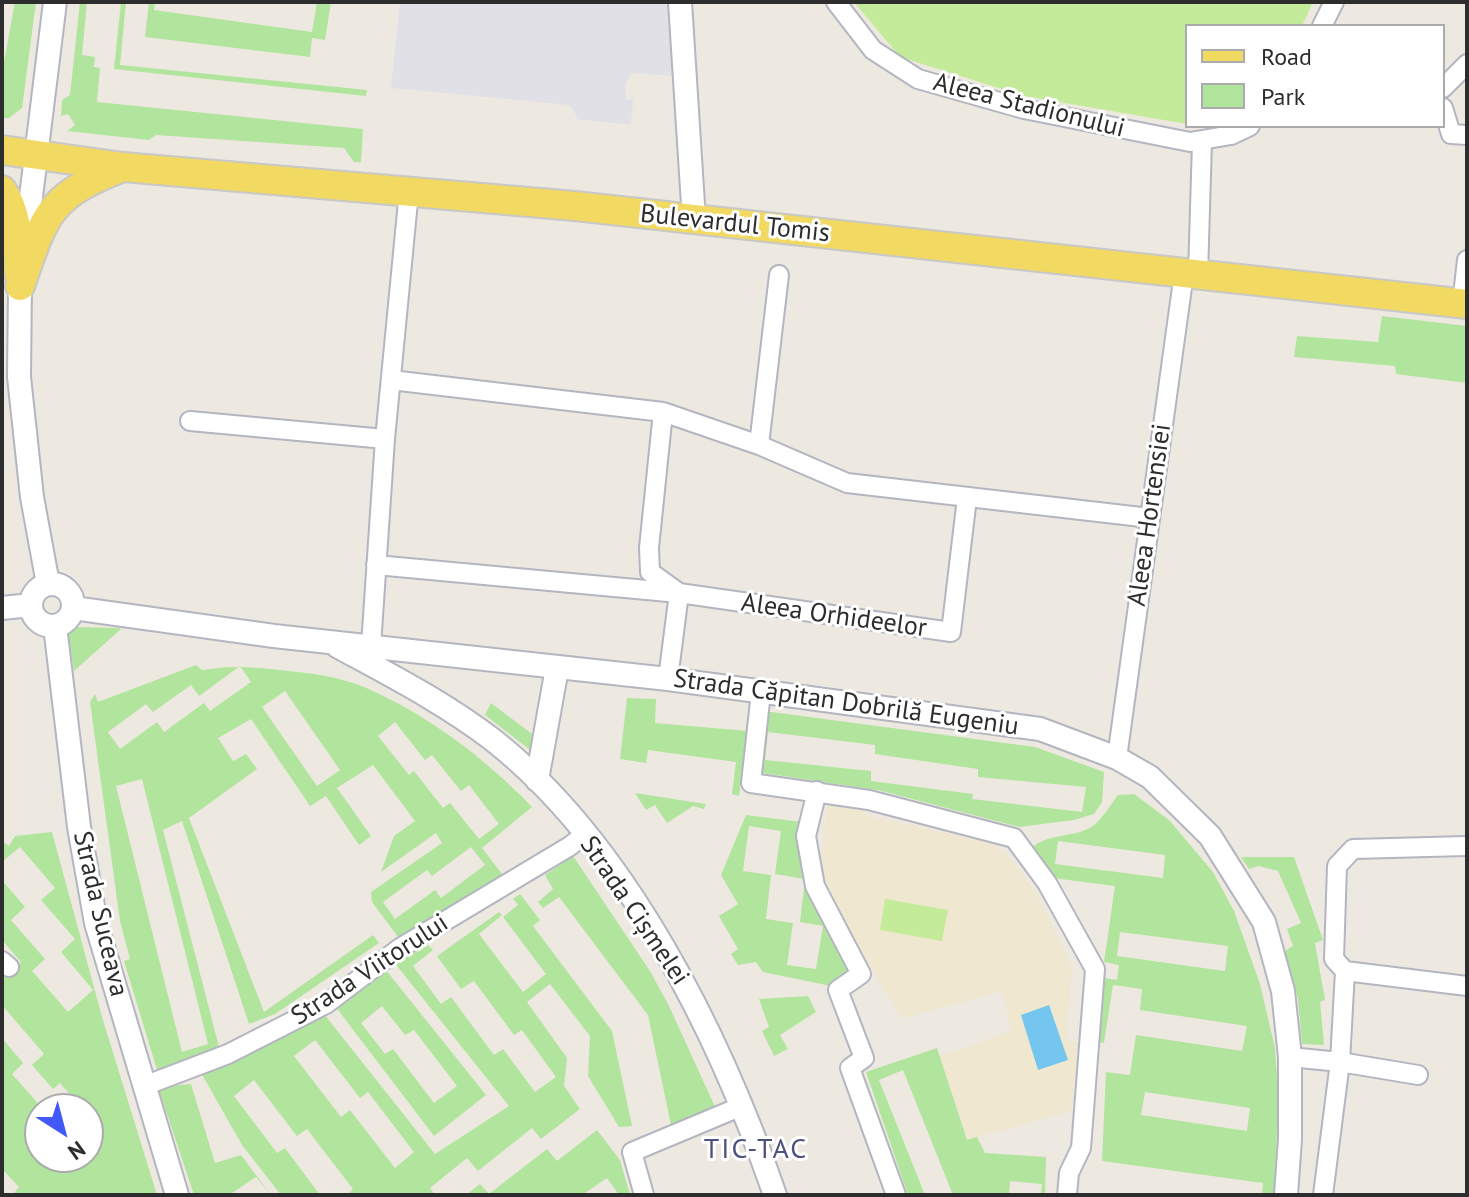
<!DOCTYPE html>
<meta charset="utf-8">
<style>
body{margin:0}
#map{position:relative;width:1469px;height:1197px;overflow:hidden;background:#eee9e0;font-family:"PT Sans",sans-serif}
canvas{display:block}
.frame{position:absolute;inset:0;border:4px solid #2d2d2d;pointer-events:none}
.legend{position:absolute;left:1185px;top:24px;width:260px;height:104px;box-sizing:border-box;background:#fff;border:2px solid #ababab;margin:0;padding:10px 14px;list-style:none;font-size:24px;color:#2d2d2d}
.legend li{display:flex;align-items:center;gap:16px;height:40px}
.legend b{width:40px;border:2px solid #ababab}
.north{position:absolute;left:24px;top:1093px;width:80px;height:80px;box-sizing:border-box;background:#fff;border:2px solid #ababab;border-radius:50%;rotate:144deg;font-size:22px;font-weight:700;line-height:32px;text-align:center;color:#2d2d2d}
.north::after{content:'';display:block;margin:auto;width:28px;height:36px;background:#4258f9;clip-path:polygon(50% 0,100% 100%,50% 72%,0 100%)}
</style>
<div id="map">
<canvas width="1469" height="1197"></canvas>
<div class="frame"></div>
<ul class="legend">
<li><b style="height:10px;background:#f1d962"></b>Road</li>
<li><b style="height:22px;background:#b1e49d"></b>Park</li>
</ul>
<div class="north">N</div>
</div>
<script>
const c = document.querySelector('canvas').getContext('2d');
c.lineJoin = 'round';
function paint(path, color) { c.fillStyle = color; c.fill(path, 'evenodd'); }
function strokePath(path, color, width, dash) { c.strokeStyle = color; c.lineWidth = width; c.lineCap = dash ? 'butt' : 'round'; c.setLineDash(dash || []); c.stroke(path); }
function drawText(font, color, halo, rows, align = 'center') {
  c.font = font + ' "PT Sans",sans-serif'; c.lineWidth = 6; c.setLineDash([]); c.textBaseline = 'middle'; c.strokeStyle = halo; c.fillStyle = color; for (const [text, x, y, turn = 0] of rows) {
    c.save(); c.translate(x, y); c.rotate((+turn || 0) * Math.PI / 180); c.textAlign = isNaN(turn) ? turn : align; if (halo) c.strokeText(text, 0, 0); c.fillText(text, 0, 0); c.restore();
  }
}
const industrial = new Path2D(`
 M400 2H669L674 56 672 76 631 73 625 85 626 99 633 100 631 125 576 119 577 116 569 105 391 88Z`);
const education = new Path2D(`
 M828 805 865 810 864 815 992 843 1008 855 1036 893 1072 967 1066 1041 1080 1042 1071 1111 967 1140 939 1057 1011 1031 1002 991 902 1019 820 884H817Z`);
const green = new Path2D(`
 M15 2H36L22 108 9 118H2V73Z
 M80 2H87L82 55 95 57 94 67 100 68 97 102 363 129 361 162H354L344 148 156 135 149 140 67 131 75 125 68 114 61 116 62 100 70 95Z
 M121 2H126L120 65 367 90 366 96 114 69Z
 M149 2H155L154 10 312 32 317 2H331L325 40 312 38 310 57 145 37Z
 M1382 316 1467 326V383L1396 374 1395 366 1294 357 1297 336 1378 342Z
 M72 627 119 628 121 629 74 671 68 633Z
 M196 665 202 670C232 665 251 667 280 670 309 673 337 676 364 687 427 714 485 758 532 807L482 848 506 879 401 941 372 902 371 892 442 843 436 833 381 872 394 836 415 821 373 765 337 788 371 836 359 845 326 796 310 806 251 719 218 738 233 761 246 754 257 769 189 818 264 1012 373 935 379 943 275 1014 249 1024 182 821 163 830 220 1051 158 1073 124 961 130 959 120 921 90 702 95 694 98 702ZM240 666 251 682 210 711 204 703 164 732 157 722 120 749 108 732 146 704 153 712 191 685 199 696ZM285 691 340 770 317 786 262 707ZM395 722 425 760 432 755 461 791 469 785 499 824 479 839 450 803 443 808 414 771 409 775 378 736ZM142 779 208 1044 182 1052 116 786ZM471 847 485 865 441 898 435 890 395 919 383 902 427 870 432 876Z
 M627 698 656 699 655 723 748 731 739 796 732 794 736 762 648 750 646 763 620 759Z
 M491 703 532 734 530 750 485 715Z
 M764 711 1035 747 1104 772 1102 802 1094 814 1074 820 1019 827 878 790 756 772ZM768 732 875 745V754L978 769V777L1086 787 1082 812 972 799 973 794 871 781V771L765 760Z
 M635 793 706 804 704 809 693 806 667 823 655 805 646 810Z
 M1134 794 1169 820 1213 872 1234 911 1260 984 1275 1048 1278 1093 1275 1195H1262L1263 1183 1102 1161 1106 1072 1130 1075 1136 1035 1242 1051 1247 1026 1140 1010 1142 989 1113 985 1104 1043 1098 1042 1104 978 1117 980 1119 965 1104 962 1115 886 1053 878 1032 848C1046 833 1076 838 1093 826 1103 818 1111 804 1118 795ZM1058 841 1165 855 1163 878 1055 864ZM1120 932 1228 946 1225 971 1117 956ZM1145 1092 1250 1108 1247 1131 1141 1115Z
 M746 815 802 822 799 840 856 971 831 986 763 972 756 962 738 965 731 954 738 949 719 916 738 904 721 875ZM749 826 781 831 775 874 805 879 800 922 823 926 816 969 787 965 793 923 766 919 771 875 743 871Z
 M52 832 102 1017 157 1195H16L14 1193 19 1187 2 1169V1038L23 1063 12 1074 43 1109H40V1157H64L74 1167 96 1147 88 1138V1109H82L60 1083 53 1089 32 1065 44 1054 2 1005V977L4 978 21 962 2 940V880L25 907 11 920 45 959 32 971 68 1012 93 990 61 952 75 939 41 900 55 888 20 847 2 862V841L9 846 15 836Z
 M573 856 650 971 669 1006 716 1109 671 1125 648 1015 559 897 543 908 538 902 553 889 545 875Z
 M1241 857H1294L1323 940 1315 943 1325 1000 1320 1002 1324 1045 1302 1044 1298 999 1285 951 1293 946 1287 929 1301 923 1278 871 1259 866 1249 869Z
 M520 894 540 920 533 926 612 1031 632 1126 619 1127 588 1076 590 1036 550 984 527 1002 567 1058 564 1086 580 1109 541 1139 532 1128 478 1171 467 1158 430 1188 435 1195H347L353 1189 307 1129 297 1136 254 1080 234 1096 277 1153 285 1148 320 1195H281L242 1145 200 1071 324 1014 435 1154 509 1106 393 961 423 940 433 950 413 966 441 1004 451 997 494 1055 503 1049 535 1092 556 1077 522 1030 514 1035 474 981 461 989 437 956 499 912 502 915 479 934 523 992 546 974 503 917 518 905 513 899ZM315 1040 360 1098 368 1092 414 1152 395 1168 350 1110 341 1117 294 1056Z
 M385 969 486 1095 434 1136 335 1006ZM382 1006 405 1035 414 1030 457 1086 434 1103 393 1049 385 1054 361 1023Z
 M808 996 816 1012 780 1035 788 1049 774 1056 762 1031 769 1027 759 999Z
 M937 1048 967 1140 977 1137 985 1153 1046 1157 1045 1195H1041L1042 1184 1010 1181 1009 1195H953L903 1070 879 1080 925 1195H908L866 1072Z
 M191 1084 215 1163 241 1155 271 1195 256 1177 229 1195H194L158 1087Z
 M597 1130 620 1160 630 1195H619L607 1178 582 1195H466L480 1184 489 1194 547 1149 557 1161Z`);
const pitch = new Path2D(`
 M854 2H1313L1302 26H1187V124L1024 96 900 57Z
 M885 899 948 910 942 941 880 930Z`);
const water = new Path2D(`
 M1049 1005 1068 1060 1038 1070 1021 1015Z`);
const minor = new Path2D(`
 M836 2 873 50 918 79 1024 109 1190 142 1231 135 1250 126
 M1322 26 1334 2
 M1443 88 1467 64
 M1443 108 1451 134 1467 135
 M1198 275 1202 142
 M1462 304 1467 260
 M391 380 663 412 759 445 847 483 1150 518
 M663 412 649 548 650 572 679 593 668 679
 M190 421 385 439
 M759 445 779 275
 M376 565 679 593 951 632 967 498
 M371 646 385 439 409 191
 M761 692 751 783 869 800 1014 838 1047 883 1095 969 1081 1148 1069 1173 1067 1195
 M1117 758 1184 273
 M817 791 806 836 815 886 861 974 838 990 864 1058 850 1068 896 1195
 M2 961 9 967
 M1345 971 1334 959 1337 866 1353 849 1467 846
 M1290 1057 1340 1062 1418 1075
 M144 1086 228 1054 326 1004 400 948 570 846 585 834
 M644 1195 632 1152 742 1106
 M1323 1195 1340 1062 1345 971 1467 986`);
const tertiary = new Path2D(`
 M680 2 694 220
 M48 584 32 497 19 377 20 286 55 2
 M31 605a21 21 0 1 1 42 0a21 21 0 1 1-42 0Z
 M2 608 31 605
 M73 608 274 636 668 679 1040 729 1117 758 1150 777 1210 836 1264 922 1283 991 1290 1057V1139L1286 1195
 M55 626 79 827 96 923 177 1195
 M337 646C390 675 445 703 493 740 627 846 720 1036 775 1195
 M537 780 557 668`);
const primary = new Path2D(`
 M2 150 123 167 575 206 1467 304
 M2 190C19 214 18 246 19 274
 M20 286C45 214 48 196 123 167`);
const streetNames = [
 ["Aleea Stadionului",1029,106,14],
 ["Bulevardul Tomis",735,224,6],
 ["Aleea Hortensiei",1150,515,-82],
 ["Aleea Orhideelor",834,616,8],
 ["Strada Căpitan Dobrilă Eugeniu",846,703,8],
 ["Strada Cișmelei",634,911,56],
 ["Strada Suceava",100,914,77],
 ["Strada Viitorului",370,970,-33]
];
const neighbourhoodNames = [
 ["TIC-TAC",756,1150]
];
paint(industrial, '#e2e0e7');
paint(education, '#efe7d0');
paint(green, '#b1e49d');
paint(pitch, '#c3eb99');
paint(water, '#74c6ef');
strokePath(minor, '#b3b5c0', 22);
strokePath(tertiary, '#b3b5c0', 26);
strokePath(primary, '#c8c8c8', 32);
strokePath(minor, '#fff', 18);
strokePath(tertiary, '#fff', 22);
strokePath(primary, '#f1d962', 28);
drawText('26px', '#2d2d2d', '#fff', streetNames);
c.letterSpacing = '2px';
drawText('28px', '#4d527e', '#fff', neighbourhoodNames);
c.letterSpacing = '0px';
</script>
